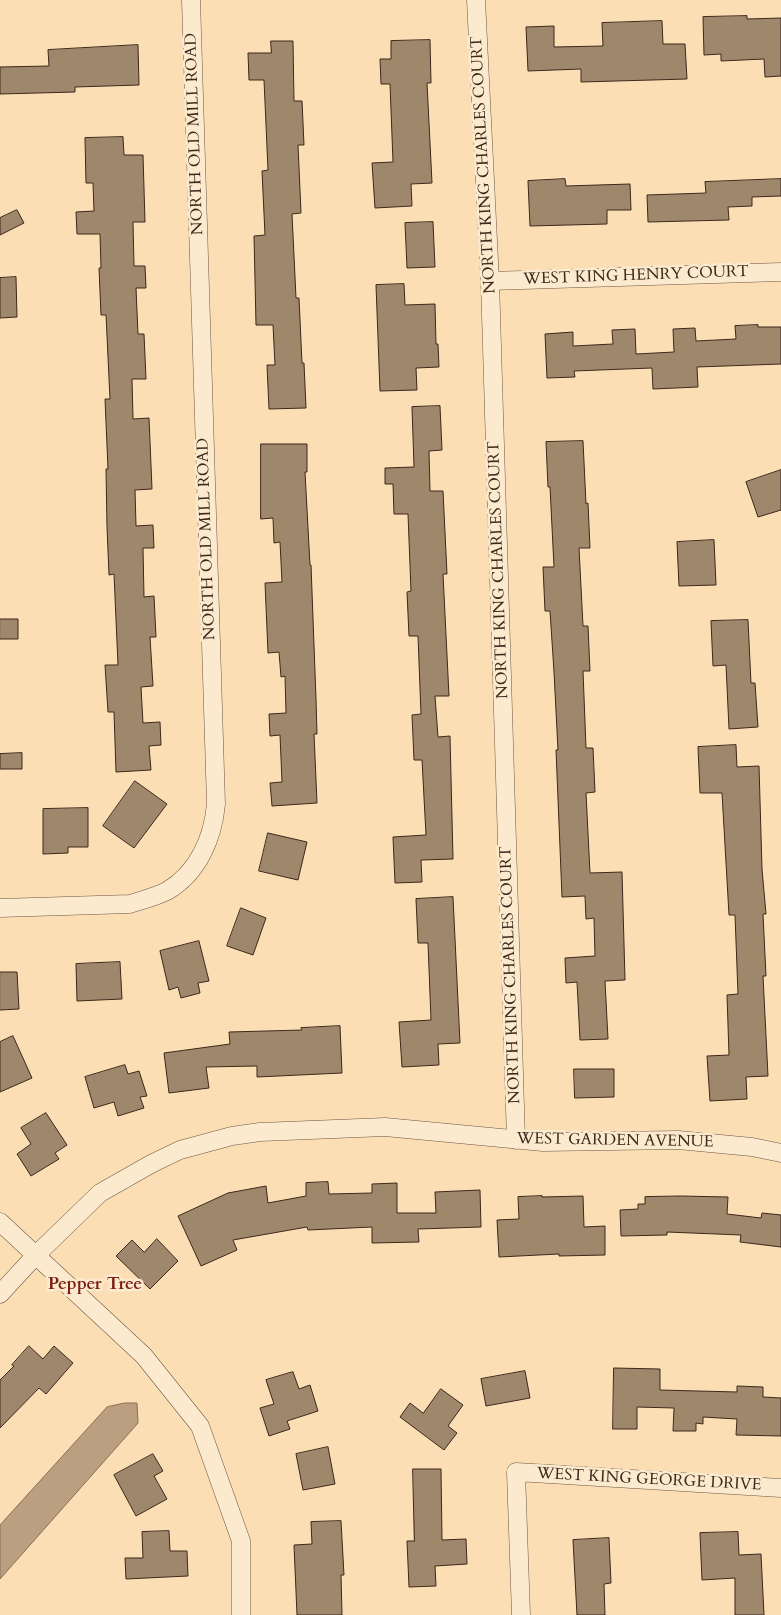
<!DOCTYPE html>
<style>
body{margin:0}
canvas{display:block;background:#fbdeb4}
</style>
<canvas width="781" height="1615"></canvas>
<script>
const c = document.querySelector('canvas').getContext('2d');
c.lineJoin = 'round';
function paint(path, color) { c.fillStyle = color; c.fill(path, 'evenodd'); }
function strokePath(path, color, width, dash) { c.strokeStyle = color; c.lineWidth = width; c.lineCap = dash ? 'butt' : 'round'; c.setLineDash(dash || []); c.stroke(path); }
function drawText(font, color, halo, rows, align = 'center') {
  c.font = font + ' Cardo,serif'; c.lineWidth = 5; c.setLineDash([]); c.textBaseline = 'middle'; c.strokeStyle = halo; c.fillStyle = color; for (const [text, x, y, turn = 0] of rows) {
    c.save(); c.translate(x, y); c.rotate((+turn || 0) * Math.PI / 180); c.textAlign = isNaN(turn) ? turn : align; if (halo) c.strokeText(text, 0, 0); c.fillText(text, 0, 0); c.restore();
  }
}
const water = new Path2D(`
 M125 1403H137L138 1423 0 1579V1525L107 1407Z`);
const building = new Path2D(`
 M747 16V19L781 18V76L765 77 764 59 721 61V54L704 55 703 17Z
 M662 21 663 44H685L687 79 581 82V69L528 71 526 27 554 26V47L603 46 602 23Z
 M430 40 431 83H427L432 183 411 184 412 206 375 208 372 163 393 162 390 84H381L380 59H391V41Z
 M271 41H293L294 101H302L304 145H298L301 213 292 214 296 298H299L302 363H304L306 408 269 409 267 365H275L273 325H256L254 236 265 235 262 171 268 170 264 80H249L248 53H271Z
 M138 45 139 85 75 87V92L0 94V67L49 66 48 50Z
 M123 137 124 155H143L145 222H133L134 266H145L146 288H136L138 334H144L146 379H132L133 419 149 418 152 489 135 490 136 526 153 525 154 548H143L144 597 154 596 156 637H150L153 686 141 687 143 723 160 722 161 745 149 746 151 770 116 772 114 712H108L105 665H118L114 574 109 575 107 527 106 469H108L105 399H110L106 315H101L99 268H101L100 234H77L76 212 94 211 93 183H86L85 138Z
 M565 179 566 186 630 184 631 210H607V224L530 226 528 181Z
 M781 179V196L752 197V206L728 207 729 220 648 222 647 195 706 193 705 182Z
 M17 210 24 223 0 235V218Z
 M433 222 435 267 407 268 405 223Z
 M16 277 17 317 0 318V278Z
 M404 284 405 305 435 304 436 344H438L439 367 416 368 417 390 380 391 376 285Z
 M758 325V327H781V364L697 367 698 387 653 389 652 368 574 371 575 377 547 378 545 334 573 332V346L613 344 612 330 635 329 636 354 674 352 673 329 695 328 696 341 736 339 735 326Z
 M440 406 442 450 429 451 430 491H443L447 574H443L449 696H435L438 737 450 736 453 859 421 860 422 882 395 883 393 837 426 835 422 760H414L412 715 421 714 418 636H409L407 592 411 591 408 514H394L393 484H385V468L414 467 412 407Z
 M583 441 586 504 588 503 590 548H579L583 626H588L590 671H583L586 748H593L595 792 586 793 590 873 622 872 625 980 605 981 608 1039 580 1040 577 982 566 983 565 958 595 956 594 918 586 919 585 896 562 897 556 750H558L554 672 550 611H545L543 567H554L550 487H548L546 442Z
 M261 444H307V472H305L310 565H311L316 699 317 734H314L317 803 272 806 270 783 282 782 280 735 270 736 269 714 286 713 285 676 281 677 279 652 268 653 265 583 282 582 280 542 274 543 273 518 261 519Z
 M781 470V510L758 517 746 482Z
 M714 540 716 585 679 586 677 542Z
 M0 619H18V639H0Z
 M748 620 751 683H755L758 727 729 729 726 665 713 666 711 621Z
 M736 745 737 767 759 766 762 869 766 914H763L766 976H763L768 1076 746 1077 747 1099 710 1101 707 1056 729 1055 727 995 738 994 735 915H729L722 793H700L698 747Z
 M22 753V769H0V754Z
 M135 781 167 804 134 848 103 826Z
 M88 808V847H68V853L43 854V809Z
 M268 833 307 842 298 880 259 871Z
 M453 897 460 1043 438 1044 439 1065 402 1067 399 1022 431 1020 428 943H418L416 899Z
 M241 908 266 918 253 955 227 946Z
 M199 941 209 981 198 983 200 993 181 998 178 987 169 990 160 951Z
 M120 962 122 999 77 1001 76 964Z
 M0 972H17L19 1009 0 1010Z
 M340 1026 342 1073 257 1077V1066L206 1067 209 1088 169 1093 164 1053 230 1044 229 1032 302 1030 301 1028Z
 M13 1036 32 1078 0 1092V1042Z
 M125 1065 128 1074 139 1071 147 1096 140 1097 144 1108 118 1116 114 1102 94 1108 85 1077Z
 M574 1069H614V1097L575 1098Z
 M46 1113 67 1145 55 1153 59 1159 31 1176 17 1154 31 1144 21 1128Z
 M328 1182 329 1194 372 1193V1184L397 1183V1213H436L435 1192 480 1190 481 1227 418 1229 419 1242 372 1243V1227L308 1230 307 1227 233 1240 237 1250 201 1266 178 1216 228 1193 266 1186 268 1203 306 1196V1183Z
 M542 1196V1197L583 1196 584 1227 605 1226V1255L559 1256V1254L499 1257 497 1220 519 1219 518 1197Z
 M681 1196 728 1197 727 1214 761 1218 762 1213 781 1215V1247L740 1242 741 1235 667 1232V1235L621 1236 620 1210 638 1209V1204H645V1197Z
 M157 1239 178 1261 150 1289 116 1256 132 1240 144 1252Z
 M29 1346 43 1359 54 1346 73 1363 46 1394 39 1388 0 1428V1380L14 1366 12 1365Z
 M614 1368 660 1369V1390L737 1392V1386L763 1387V1397L781 1398V1436L736 1435 737 1419 703 1417V1424L696 1423V1431H673L674 1408 637 1407V1429H613Z
 M525 1371 530 1398 486 1406 481 1379Z
 M293 1372 299 1389 310 1385 318 1411 287 1421 290 1429 269 1436 260 1408 274 1404 266 1380Z
 M441 1389 463 1405 448 1426 457 1433 444 1450 400 1417 410 1403 423 1413Z
 M328 1447 335 1484 303 1490 296 1454Z
 M153 1454 163 1471 154 1476 167 1499 136 1516 114 1475Z
 M413 1469H441L442 1540 466 1539 467 1564 435 1566 436 1586 409 1587 407 1541H414Z
 M341 1521 344 1575H341L342 1615H297L294 1545 312 1544 311 1522Z
 M169 1531 170 1551H187L188 1576 126 1579 125 1558H143L142 1532Z
 M738 1532 739 1555 761 1554 764 1615H735V1578L702 1580 700 1533Z
 M609 1538 611 1583 604 1584 605 1615H577L573 1540Z`);
const street = new Path2D(`
 M476 0 490 281 516 1140
 M490 281 781 272
 M0 908 130 904C142 900 155 897 167 891 198 873 213 838 216 804L191 0
 M0 1222 144 1356 200 1426 241 1541V1615
 M0 1294 35 1256 100 1193 151 1164 180 1150 232 1136 260 1132 385 1127 543 1142 678 1140 752 1147 781 1153
 M521 1615 516 1472 781 1488`);
const streetNames = [
 ["NORTH OLD MILL ROAD",195,134,-92],
 ["NORTH KING CHARLES COURT",484,165,-93],
 ["WEST KING HENRY COURT",636,276,-2],
 ["NORTH OLD MILL ROAD",207,539,-92],
 ["NORTH KING CHARLES COURT",499,570,-92],
 ["NORTH KING CHARLES COURT",511,975,-92],
 ["WEST GARDEN AVENUE",615,1141,1],
 ["WEST KING GEORGE DRIVE",649,1480,3]
];
const neighbourhoodNames = [
 ["Pepper Tree",95,1285]
];
paint(water, '#baa080');
strokePath(water, '#887058', 1);
paint(building, '#9f876b');
strokePath(building, '#3c281c', 1);
strokePath(street, '#6c5642', 19);
strokePath(street, '#fceace', 18);
drawText('16px', '#3c281c', '#fceace', streetNames);
drawText('bold 18px', '#7a1f14', '#fceace', neighbourhoodNames);
</script>
